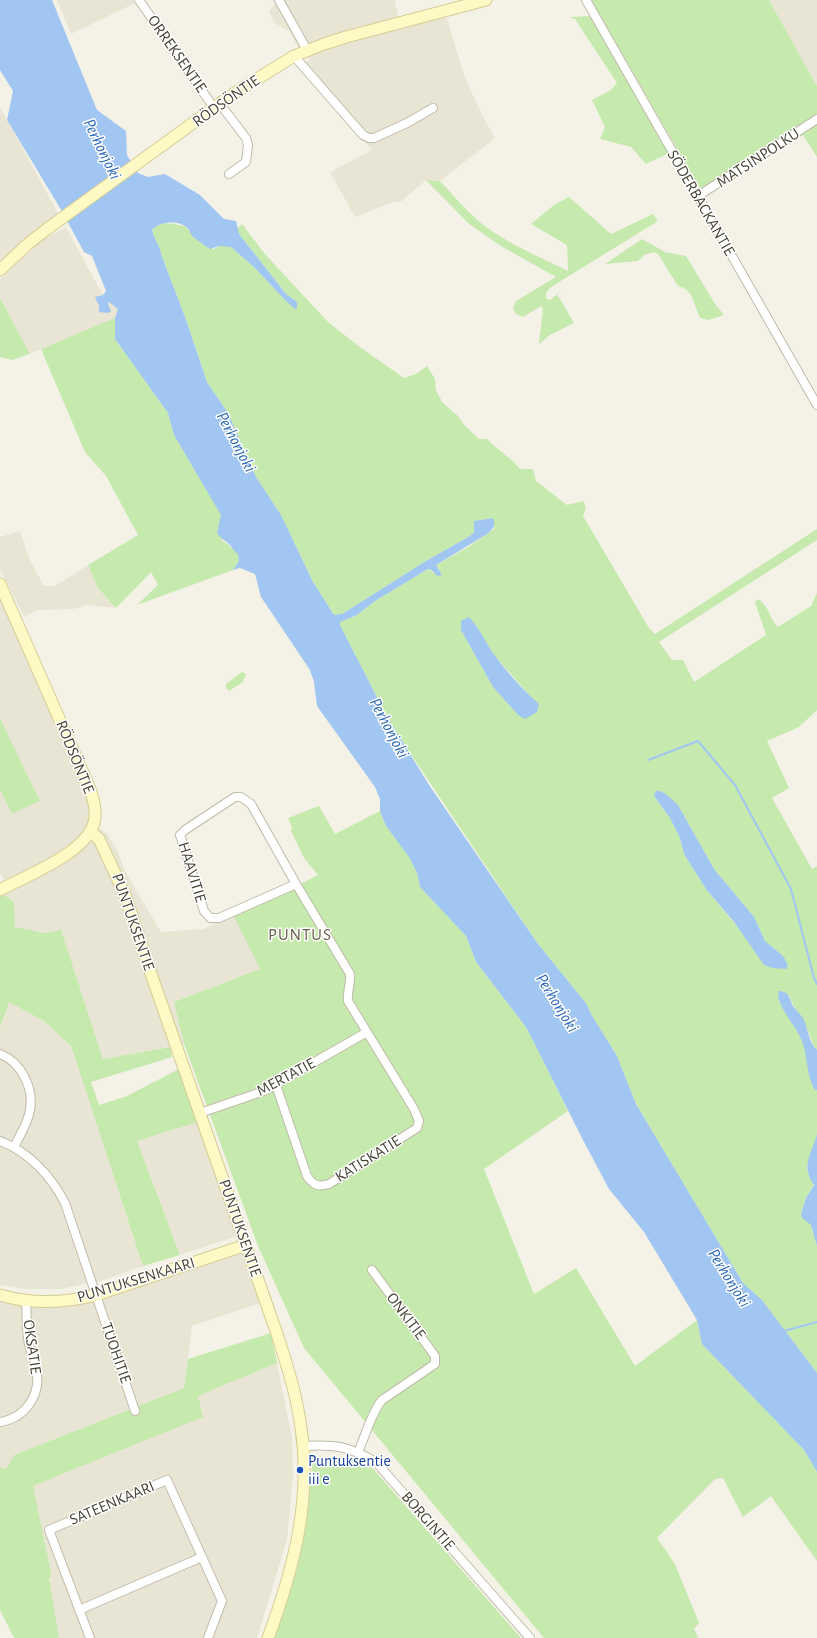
<!DOCTYPE html>
<meta charset="utf-8">
<style>
body{margin:0}
canvas{display:block;background:#f4f2e7}
</style>
<canvas width="817" height="1638"></canvas>
<script>
const c = document.querySelector('canvas').getContext('2d');
c.lineJoin = 'round';
function paint(path, color) { c.fillStyle = color; c.fill(path, 'evenodd'); }
function strokePath(path, color, width, dash) { c.strokeStyle = color; c.lineWidth = width; c.lineCap = dash ? 'butt' : 'round'; c.setLineDash(dash || []); c.stroke(path); }
function drawText(font, color, halo, rows, align = 'center') {
  c.font = font + ' "Alegreya Sans",sans-serif'; c.lineWidth = 3; c.setLineDash([]); c.textBaseline = 'middle'; c.strokeStyle = halo; c.fillStyle = color; for (const [text, x, y, turn = 0] of rows) {
    c.save(); c.translate(x, y); c.rotate((+turn || 0) * Math.PI / 180); c.textAlign = isNaN(turn) ? turn : align; if (halo) c.strokeText(text, 0, 0); c.fillText(text, 0, 0); c.restore();
  }
}
const residential = new Path2D(`
 M57 0H133L135 3 71 34Z
 M273 0H395L398 17 436 8 447 19 465 78 484 119 495 138 440 181 426 180 402 201 390 203 355 217 330 172 372 150 297 65 310 60 297 45 289 31 275 23 269 11 275 4Z
 M769 0H817V86Z
 M0 107 59 215 23 241 0 261Z
 M66 227 103 295H98L110 310 108 307 109 302 118 309 115 318 30 354 0 298V279L42 240Z
 M20 531 29 558 44 586H55L88 565 98 588 116 608 87 605 73 609 38 610 24 617 0 569V537Z
 M0 593 85 787 91 810 89 825 75 843 42 863 5 883 0 872V790L12 814 40 801 0 718Z
 M100 829 107 834 117 850 126 873 161 932 203 929 219 922 232 913 260 969 174 1002 184 1044 103 1059 61 931 44 933 15 927 14 902 4 895 84 846Z
 M9 1002 44 1021 71 1046 143 1266 101 1281 60 1289H27L0 1285V1028Z
 M198 1122 240 1235 180 1255 137 1141Z
 M243 1251 261 1303 192 1326 184 1388 14 1455 6 1469 0 1468V1299L40 1305Z
 M277 1363 292 1438 293 1476 287 1540 257 1638H59L49 1577H52L33 1486 202 1417 198 1396Z`);
const green = new Path2D(`
 M591 0H769L817 86V157L803 135 705 197Z
 M590 16 669 153 646 164 631 147 600 139 605 127 592 100 611 90 617 83 575 19 569 17Z
 M426 180 440 181C455 197 469 214 486 227 511 245 540 257 568 271L567 245 531 224 554 205 569 197 611 234 653 214 658 221 551 287 546 293V298L550 300 568 286 557 294 574 323 550 335 539 344 543 309 541 306 523 317 516 314 513 308 516 301 556 277 501 246 469 224Z
 M166 223 185 226C193 235 201 246 214 249 220 245 225 245 231 247L255 268 285 300 297 302 286 294 239 234 237 229 242 224 264 253 328 322 357 345 404 378 416 374 427 366 435 379 436 391 443 403 459 417 465 426 479 439H487C498 450 510 457 520 469H533L536 481 567 505 583 501 586 507 583 516 649 628 655 634 817 529V540L659 642 672 660H683L694 682 766 635 755 602 758 599C768 605 770 619 778 627L811 606 817 593V710L799 727 767 741 789 788 772 798 812 869 817 866V1050C812 1045 813 1042 810 1036 805 1021 794 1010 789 995L779 1002C788 1015 798 1028 803 1043 808 1058 810 1074 815 1090H817C817 1104 817 1120 817 1134 814 1155 799 1165 814 1184L806 1198 801 1214 811 1225 817 1246V1373L762 1300 743 1283 636 1104 617 1056 591 1014 586 1003 538 944 408 750 385 713 340 625V622L357 615 375 601 428 569H430L433 573 440 571 436 565 468 547 494 529 493 518 475 521 474 532 470 536 426 561 342 614 334 615 313 582 281 515 256 477 228 413 207 382 185 317 161 254C160 245 154 240 152 230L156 226ZM475 624 494 655 531 697 518 715 493 687 461 630ZM654 796 678 805 714 869 754 917 765 941 783 956 745 936 706 889 684 854 680 838 670 818Z
 M642 239 665 252 686 256 715 304 724 315 709 320 700 318 691 295 686 289 678 286 658 254 654 252 644 255 638 261 605 264Z
 M0 298 30 354 12 360 0 357Z
 M115 318V339L168 413 174 435 222 516V541C230 544 232 550 238 553L239 561 233 570 137 605 158 585 151 572 116 608 98 588 88 565 138 535 106 476 85 452 41 349Z
 M242 672 246 674 243 682 229 691 226 688V684Z
 M0 718 40 801 12 814 0 790Z
 M319 806 335 834 380 811 386 826 409 856 417 873 420 887 466 936 476 962 526 1027 568 1111 484 1169 534 1294 576 1268 635 1366 697 1320 702 1344 804 1450 817 1472V1561L771 1496 743 1517 723 1478 715 1479 657 1538 675 1564 699 1623 694 1629 698 1637 697 1638H544L304 1348 258 1246 184 1044 174 1002 260 969 232 913 263 903 318 875 304 858 291 831 292 827 288 818Z
 M4 895 14 902 15 927 44 933 61 930 103 1059 170 1047 172 1057 91 1082 99 1105 127 1096 179 1069 198 1122 137 1141 180 1255 143 1266 71 1046 44 1021 9 1002 0 1028V897Z
 M271 1333 277 1363 198 1396 203 1417 33 1486 52 1577 49 1578 59 1638H14L0 1610V1468L6 1469 14 1455 184 1388 188 1359Z
 M313 1456 335 1458 369 1464 521 1638H274L297 1569 307 1520Z`);
const water = new Path2D(`
 M0 0H52L97 110 126 131 127 155 138 173 148 177 165 174 200 195 224 219 236 221 239 234 286 294 297 302V308L295 309 285 300 255 268 231 247 219 246 210 249C207 247 194 238 192 236 190 233 189 228 185 226 175 220 159 222 152 230 154 240 160 245 161 254L185 317 207 382 228 413 256 477 281 515 313 582 334 615 342 614 426 561 470 536 474 532V521L493 518C496 526 493 529 487 534L436 565 442 575 438 576 430 569H428L375 601 357 615 340 622V625L385 713 429 785 538 944 586 1003 591 1014 617 1056 636 1104 743 1283 762 1300 817 1373V1472L804 1450 702 1344 697 1320 644 1232 609 1189 584 1142 526 1027 476 962 466 936 420 887 417 873 409 857 386 826 380 811V799L375 787 317 706 314 682 310 670 261 597 255 574 240 568 233 570 239 561 238 554C233 551 233 548 229 544 224 539 223 541 217 533L221 515 174 435 168 413 115 339V318L118 309 109 302 108 304 111 311 108 313 99 312V306L95 297 103 295 106 291 92 256 84 252 60 208 7 120 13 91 0 70Z
 M469 617C479 627 485 641 493 653 506 671 522 689 539 704L537 712 525 719 518 715 493 687 461 630V621Z
 M656 791H660L666 794 678 805 714 869 754 917 765 941 783 956 788 965 786 969 773 968 764 965 734 922 706 889 684 854 680 838 670 818 654 796Z
 M779 991C790 992 789 998 793 1006 796 1010 800 1014 803 1018 808 1028 809 1043 817 1050V1090H815C806 1075 808 1057 802 1041 796 1025 780 1011 778 995Z
 M817 1134V1246L811 1225 802 1218 801 1214 806 1198 814 1185C800 1165 812 1154 817 1134Z`);
const stream = new Path2D(`
 M648 760 698 741 735 785 791 889 814 978 817 984
 M784 1331 817 1322`);
const street = new Path2D(`
 M139 0 214 108
 M279 0 307 50
 M586 0 817 405
 M294 56 363 135 369 138H374L407 123 433 108
 M220 104 246 138 248 145 246 162 229 174
 M698 196 817 119
 M235 797H241L251 804 296 884 219 918H210L204 911 180 835 185 830Z
 M0 1054C21 1062 34 1088 30 1110 28 1123 20 1135 14 1147
 M276 1085 307 1176C314 1186 318 1187 329 1184L417 1128 419 1121 414 1109 348 1001C347 991 351 983 350 974L296 884
 M200 1113 264 1091 367 1032
 M0 1141C29 1152 51 1176 65 1203L135 1411
 M0 1422C26 1418 42 1394 36 1368 34 1359 31 1352 29 1344 26 1330 27 1315 26 1301
 M303 1446C335 1444 348 1446 376 1462L530 1638
 M358 1452C365 1437 372 1411 382 1400L435 1364V1356L372 1270
 M79 1610 202 1557
 M90 1638 49 1530 167 1480 222 1601 208 1638`);
const secondary = new Path2D(`
 M0 270 29 243 47 229 233 94 294 56 324 44 346 37 486 0
 M0 584 88 784C92 794 96 806 95 817 93 851 27 875 0 890
 M91 832 99 839 126 897 150 971 277 1334C287 1365 297 1396 301 1428 312 1500 293 1571 268 1638
 M0 1295C31 1304 65 1303 96 1295L246 1245`);
const markers = [
 [300,1470,4,"#1a4fb4"]
];
const streetNames = [
 ["ORREKSENTIE",177,54,55],
 ["RÖDSÖNTIE",226,101,-35],
 ["MATSINPOLKU",758,158,-33],
 ["SÖDERBACKANTIE",701,203,60],
 ["RÖDSÖNTIE",75,757,68],
 ["HAAVITIE",192,872,73],
 ["PUNTUKSENTIE",133,922,71],
 ["MERTATIE",286,1077,-28],
 ["KATISKATIE",368,1159,-32],
 ["PUNTUKSENTIE",240,1228,71],
 ["PUNTUKSENKAARI",136,1280,-17],
 ["ONKITIE",406,1316,53],
 ["OKSATIE",32,1347,82],
 ["TUOHITIE",116,1353,71],
 ["SATEENKAARI",112,1503,-23],
 ["BORGINTIE",428,1521,49]
];
const transitNames = [
 ["Puntuksentie",308,1461],
 ["iii e",308,1479]
];
const waterNames = [
 ["Perhonjoki",102,149,64],
 ["Perhonjoki",236,442,62],
 ["Perhonjoki",389,728,62],
 ["Perhonjoki",557,1003,58],
 ["Perhonjoki",729,1278,58]
];
const neighbourhoodNames = [
 ["PUNTUS",300,935]
];
paint(residential, '#e8e5d5');
paint(green, '#c6e9ae');
paint(water, '#a1c6f2');
strokePath(stream, '#a1c6f2', 2);
strokePath(street, '#c0bba9', 10);
strokePath(secondary, '#d5cd95', 13);
strokePath(street, '#fff', 8);
strokePath(secondary, '#fff9c5', 11);
for (const [x, y, r, color] of markers) { const dot = new Path2D(); dot.arc(x, y, r, 0, 2 * Math.PI); c.fillStyle = color; c.fill(dot); strokePath(dot, '#fff', 1.5); }
drawText('16px', '#474335', '#fff', streetNames);
drawText('16px', '#164399', '#fff', transitNames, 'left');
drawText('italic 17px', '#2b68b6', '#fff', waterNames);
c.letterSpacing = '1px';
drawText('17px', '#6a624c', '#fff', neighbourhoodNames);
c.letterSpacing = '0px';
</script>
